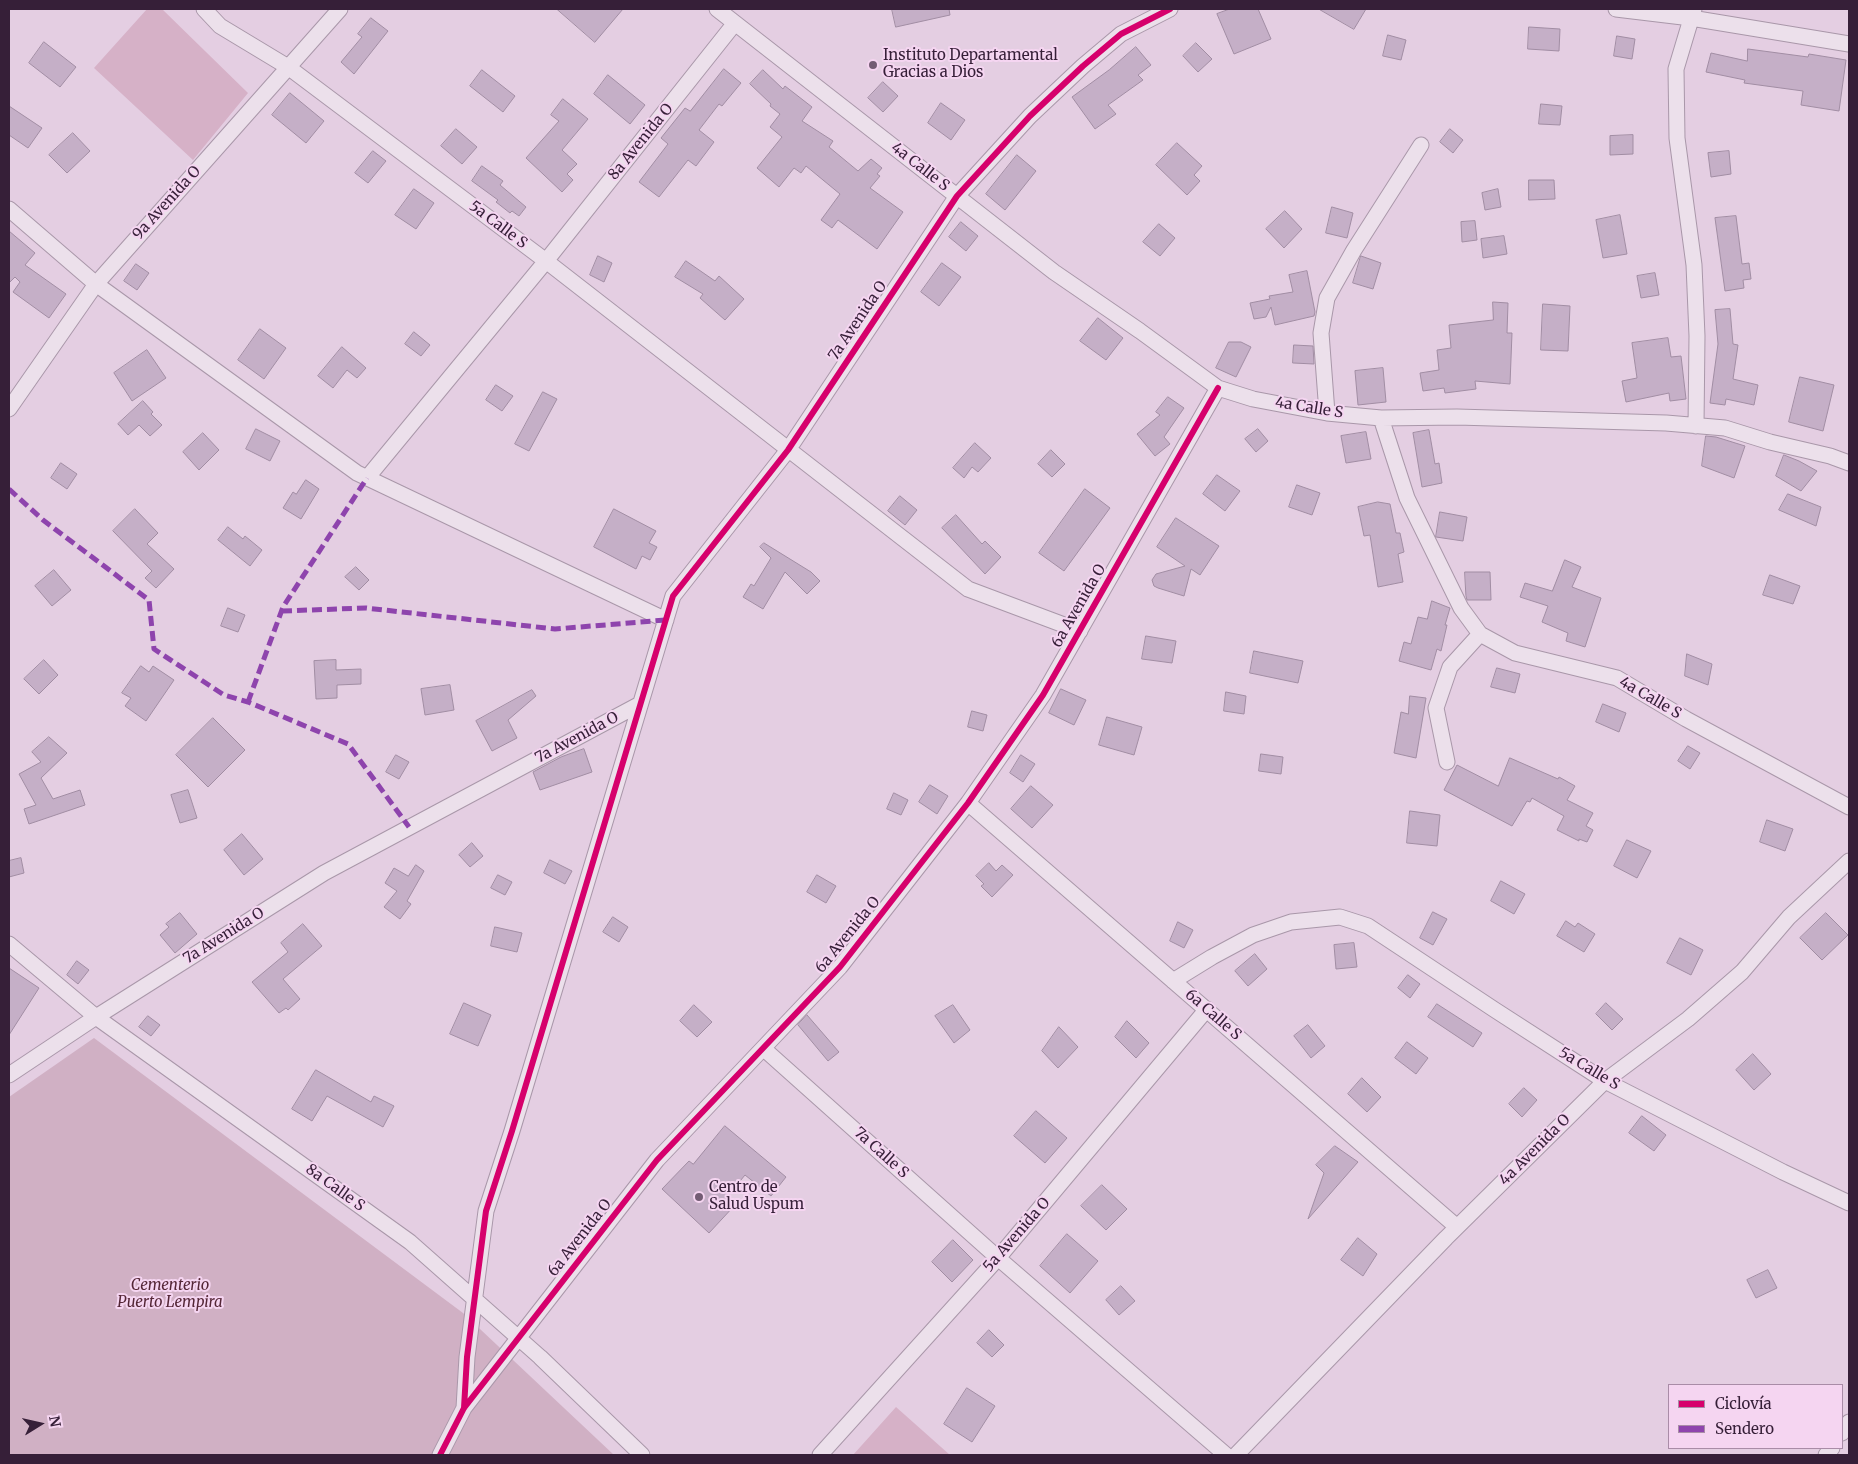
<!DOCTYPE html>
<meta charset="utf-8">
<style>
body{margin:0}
#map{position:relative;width:1858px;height:1464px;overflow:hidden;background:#e4cee2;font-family:Merriweather,serif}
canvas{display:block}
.frame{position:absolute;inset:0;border:10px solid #361f38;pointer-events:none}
.legend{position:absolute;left:1668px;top:1384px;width:175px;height:65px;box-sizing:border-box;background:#f5d5f1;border:1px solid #a98ca7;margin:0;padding:6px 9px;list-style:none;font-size:15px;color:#361f38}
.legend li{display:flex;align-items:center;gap:10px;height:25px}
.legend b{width:25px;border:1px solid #a98ca7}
.north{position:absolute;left:15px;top:1399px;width:50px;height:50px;-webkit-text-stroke:4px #f5d5f1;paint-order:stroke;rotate:80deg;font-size:14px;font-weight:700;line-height:20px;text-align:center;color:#361f38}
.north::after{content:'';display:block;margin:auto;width:18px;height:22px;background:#361f38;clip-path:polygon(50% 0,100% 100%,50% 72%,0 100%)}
</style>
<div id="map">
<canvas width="1858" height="1464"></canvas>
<div class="frame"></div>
<ul class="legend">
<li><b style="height:6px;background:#d6006c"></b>Ciclovía</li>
<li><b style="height:6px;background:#8e44ad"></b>Sendero</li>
</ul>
<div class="north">N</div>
</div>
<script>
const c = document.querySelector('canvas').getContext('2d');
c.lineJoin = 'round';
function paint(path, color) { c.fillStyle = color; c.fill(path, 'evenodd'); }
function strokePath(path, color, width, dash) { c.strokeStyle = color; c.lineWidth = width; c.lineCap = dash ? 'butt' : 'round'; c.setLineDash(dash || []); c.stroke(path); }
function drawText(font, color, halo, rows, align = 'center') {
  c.font = font + ' Merriweather,serif'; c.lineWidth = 4; c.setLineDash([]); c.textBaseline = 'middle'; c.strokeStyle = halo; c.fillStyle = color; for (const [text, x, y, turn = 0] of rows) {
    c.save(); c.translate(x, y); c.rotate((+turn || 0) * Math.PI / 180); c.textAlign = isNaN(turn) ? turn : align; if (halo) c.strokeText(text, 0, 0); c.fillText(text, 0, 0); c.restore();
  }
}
const green = new Path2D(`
 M147 9H162L248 93 193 160 94 68Z
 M896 1407 950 1455H853Z`);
const cemetery = new Path2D(`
 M94 1038 463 1313 614 1455H9V1097Z`);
const building = new Path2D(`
 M557 9H623L595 42Z
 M892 9H949L950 15 896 27Z
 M1230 9H1258L1271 39 1234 54 1217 14Z
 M1319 9H1366L1354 29Z
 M371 18 388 31 354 74 341 62 362 37 358 34Z
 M1529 27 1560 29 1559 51 1528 49Z
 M1388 35 1406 40 1401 60 1383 56Z
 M1617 36 1635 39 1632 59 1614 56Z
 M44 42 76 67 60 87 29 63Z
 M1196 43 1212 59 1198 72 1183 56Z
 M1136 47 1151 65 1138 75 1143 80 1108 105 1116 114 1095 129 1072 97 1109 70Z
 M1748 49 1808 57 1809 54 1846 60 1839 111 1801 105 1803 91 1744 83 1745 80 1706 72 1711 53 1747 61Z
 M724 69 741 83 722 106 719 104 699 130 714 142 696 166 688 160 659 197 639 182 668 144 661 138 685 108 690 111Z
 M482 70 515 96 503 112 470 86Z
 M763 70 783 89 785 86 812 107 802 121 833 141 829 147 858 171 871 159 882 168 877 174 880 176 870 188 903 212 877 249 838 220 832 228 821 220 840 194 806 166 801 173 794 168 779 187 757 168 782 137 770 127 780 114 770 106 771 104 750 84Z
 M608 75 645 105 630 124 594 94Z
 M883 82 898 96 883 112 868 98Z
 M290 93 324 121 306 143 272 115Z
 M563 99 588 119 562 150 577 164 567 174 573 180 562 192 526 158 559 121 551 115Z
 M941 103 965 120 951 140 928 123Z
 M1541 104 1562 106 1560 125 1539 124Z
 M9 106 42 128 28 148 9 135Z
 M456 129 477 147 462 164 441 146Z
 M1450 129 1463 140 1453 153 1440 142Z
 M73 133 90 151 67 173 49 155Z
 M1633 135V154L1610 155V136Z
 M1177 143 1202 166 1194 175 1200 181 1187 195 1156 165Z
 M373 151 386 161 368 183 355 173Z
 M1729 151 1731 174 1711 177 1708 153Z
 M1017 155 1036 171 1005 210 986 194Z
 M482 166 503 181 500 185 526 207 519 216 512 211 510 213 496 202 498 200 472 181Z
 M1529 180H1554L1555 199 1529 200Z
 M414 189 434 203 416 229 395 215Z
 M1498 189 1501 207 1485 210 1482 193Z
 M1332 207 1353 213 1347 238 1326 233Z
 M1285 211 1302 229 1284 248 1266 229Z
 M1620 215 1627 254 1603 258 1596 220Z
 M1736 216 1742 264 1749 263 1751 279 1743 280 1744 288 1725 291 1715 218Z
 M1475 221 1477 240 1462 242 1461 222Z
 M961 222 978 236 966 251 949 237Z
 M1159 224 1175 238 1160 256 1143 242Z
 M9 231 35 253 25 265 66 294 49 318 13 292 20 282 15 277 9 283Z
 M1504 236 1507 254 1483 258 1481 239Z
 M598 256 612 263 604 282 590 275Z
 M1361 256 1381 263 1373 289 1353 283Z
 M686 261 715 281 719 276 744 299 725 320 700 298 703 294 675 277Z
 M942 263 961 277 939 306 921 292Z
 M136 264 149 273 137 290 124 281Z
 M1307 271 1315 312 1314 316 1275 325 1271 307 1266 317 1254 319 1250 303 1270 299 1269 296 1293 292 1289 275Z
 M1655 273 1659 295 1641 298 1637 276Z
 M1493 302 1508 303 1507 333H1512L1510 384 1475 381 1476 389 1445 393 1444 388 1423 391 1420 373 1439 370 1437 350 1451 348 1449 325 1493 320Z
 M1543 304 1570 306 1568 351 1541 350Z
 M1730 309 1733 344 1738 345 1733 379 1758 385 1754 405 1726 399 1725 405 1710 403 1718 344 1715 310Z
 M1098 318 1123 338 1106 360 1080 341Z
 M260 329 286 348 264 379 238 360Z
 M414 332 430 345 421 356 405 344Z
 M1668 338 1671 357 1681 356 1686 399 1670 401 1669 393 1626 402 1622 381 1637 378 1632 343Z
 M1229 342H1241L1251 347 1236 377 1216 368Z
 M1294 345 1313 346 1314 364 1293 363Z
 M342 347 366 368 357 378 347 370 333 388 318 376Z
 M147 350 166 378 132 401 114 373Z
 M1383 368 1386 402 1358 405 1355 371Z
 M1800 377 1834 385 1823 431 1789 422Z
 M496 385 513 396 502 411 486 400Z
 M543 392 557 399 529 451 515 444Z
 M1168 397 1184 408 1164 437 1170 444 1155 456 1137 434 1160 415 1156 412Z
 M143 401 153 412 151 414 162 425 150 436 139 425 128 435 118 424Z
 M256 429 280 441 270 461 246 449Z
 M1258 429 1268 441 1256 452 1245 439Z
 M1429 430 1435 464 1439 463 1442 483 1422 487 1413 433Z
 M1366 432 1371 459 1346 463 1341 436Z
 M203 433 219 450 199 470 183 452Z
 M1706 436 1716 437 1745 446 1734 478 1702 466Z
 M975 443 991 458 978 472 972 467 964 478 953 468Z
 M1051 450 1065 464 1052 477 1038 464Z
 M1784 455 1799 461 1817 471 1801 491 1776 476Z
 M61 463 77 474 67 489 51 478Z
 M1217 475 1240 491 1225 511 1203 494Z
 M306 480 319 489 301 519 283 508 293 492 296 494Z
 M1297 485 1320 493 1312 515 1289 507Z
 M1085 489 1110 508 1064 571 1039 553Z
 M1788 494 1821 507 1816 526 1779 510Z
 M900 496 917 510 905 525 888 511Z
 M1378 502 1390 504 1396 533H1400L1404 552 1398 554 1403 582 1378 587 1370 535 1364 536 1358 507Z
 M135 509 158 533 147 544 174 569 156 588 145 578 152 571 113 531Z
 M614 509 656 531 649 543 657 547 650 560 642 556 636 569 594 547Z
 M1440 512 1467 517 1463 541 1436 537Z
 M956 515 982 544 985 541 1001 557 985 574 942 528Z
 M1176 518 1219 546 1200 575 1191 569 1184 596 1158 588 1154 586 1152 580 1156 574 1185 566 1157 547Z
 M228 527 243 539 245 536 262 550 250 566 218 540Z
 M764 543 811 572 820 581 807 594 785 572 763 609 743 597 751 584 754 586 771 558 760 547Z
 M1565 560 1581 567 1572 587 1601 598 1585 647 1566 641 1568 633 1542 622 1548 606 1520 597 1525 583 1552 591Z
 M356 567 369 580 359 590 345 577Z
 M54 570 71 590 52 606 35 586Z
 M1465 572H1490L1491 600H1467L1466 596Z
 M1770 575 1800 586 1793 604 1763 595Z
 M1432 601 1450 608 1445 625H1447L1441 651 1437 649 1431 670 1399 661 1404 642 1411 644 1418 617 1427 619Z
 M228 608 245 615 238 632 221 626Z
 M1146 636 1176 641 1172 663 1142 659Z
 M1254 651 1303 661 1298 683 1250 673Z
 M1687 654 1712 664 1708 685 1685 676Z
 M44 660 58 675 39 694 24 679Z
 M336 660V670L361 669V684L337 685V698L316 699 314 661Z
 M141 666 149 672 153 666 174 680 146 721 125 706 131 698 122 693Z
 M1497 668 1520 674 1515 693 1491 687Z
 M450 685 454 710 425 715 421 689Z
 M1061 689 1086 700 1074 725 1049 713Z
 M532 690 536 696 508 720 517 738 492 751 476 721Z
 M1226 692 1246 696 1244 714 1224 711Z
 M1410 696 1426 698 1416 758 1394 753 1401 712 1408 714Z
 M1603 704 1626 713 1619 732 1596 722Z
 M972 711 987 715 983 731 968 727Z
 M1107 717 1142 727 1134 755 1099 745Z
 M213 718 245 750 208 787 176 755Z
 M49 737 67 753 41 778 53 799 80 790 85 805 29 824 24 809 36 805 19 774 41 762 32 752Z
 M1688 746 1700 753 1690 769 1678 761Z
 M584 749 592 772 540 790 533 772 561 757Z
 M1261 754 1283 757 1281 774 1259 771Z
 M396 755 409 762 399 779 386 772Z
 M1021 755 1035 764 1023 782 1010 773Z
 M1510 758 1558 779 1559 777 1575 786 1567 800 1593 813 1586 826 1593 830 1587 842 1579 839V841L1557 830 1564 816 1532 798 1530 802 1527 801 1512 826 1444 790 1457 765 1498 786Z
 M930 785 948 796 937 814 919 802Z
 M1031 786 1053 805 1032 828 1011 809Z
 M188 790 197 818 180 823 171 795Z
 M894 793 908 800 901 815 887 809Z
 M1410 811 1440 815 1437 846 1407 843Z
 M1767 820 1793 829 1785 851 1760 842Z
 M242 834 263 859 244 875 224 850Z
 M1627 840 1651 851 1637 878 1614 866Z
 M472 843 483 856 470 867 459 855Z
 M21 858 24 873 9 877V861Z
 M550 860 572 871 565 884 544 873Z
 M989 863 996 871 1002 865 1013 875 992 897 981 886 984 884 976 876Z
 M416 865 424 871 407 901 411 904 400 919 384 907 397 891 385 883 394 868 408 876Z
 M498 875 512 882 505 895 491 888Z
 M817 875 836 886 826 903 807 892Z
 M1501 881 1525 894 1514 914 1491 901Z
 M1433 912 1447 919 1433 945 1420 938Z
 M180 913 197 934 175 953 160 935 169 927 166 924Z
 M1826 913 1848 935 1822 960 1800 938Z
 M613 917 628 927 619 942 603 932Z
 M1566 921 1575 927 1578 923 1595 934 1584 952 1557 936Z
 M1178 922 1193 930 1184 948 1170 941Z
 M303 924 322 946 283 979 300 999 288 1010 286 1008 279 1013 252 982 288 952 281 943Z
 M495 927 522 933 517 952 491 946Z
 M1680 938 1703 950 1691 975 1667 963Z
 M1354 943 1357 967 1336 969 1334 945Z
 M1255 954 1267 969 1248 986 1235 971Z
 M77 961 89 970 78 984 67 975Z
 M9 968 39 988 9 1035Z
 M1408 975 1420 984 1410 998 1398 988Z
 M464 1003 491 1015 478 1046 450 1034Z
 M1606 1003 1623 1019 1612 1030 1596 1014Z
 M1437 1004 1482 1033 1473 1047 1428 1017Z
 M694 1005 712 1022 697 1037 680 1021Z
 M953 1005 970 1030 954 1043 935 1016Z
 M807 1015 839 1052 828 1061 798 1025Z
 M148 1016 160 1025 151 1036 139 1027Z
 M1127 1021 1149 1043 1136 1058 1115 1037Z
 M1308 1025 1325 1046 1311 1058 1294 1036Z
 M1059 1027 1078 1047 1058 1068 1042 1051Z
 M1407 1042 1428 1058 1416 1074 1395 1058Z
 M1753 1054 1771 1074 1754 1090 1736 1070Z
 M316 1070 371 1102 374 1096 394 1106 383 1127 327 1096 312 1121 292 1109Z
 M1362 1078 1381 1097 1367 1112 1348 1094Z
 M1524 1088 1537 1100 1522 1117 1509 1104Z
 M1036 1111 1067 1138 1045 1163 1014 1136Z
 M1642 1116 1666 1135 1654 1151 1629 1133Z
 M725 1126 786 1177 771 1196 745 1175 727 1197 735 1205 709 1233 662 1189 689 1161 693 1164Z
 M1335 1146 1358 1162 1308 1219 1324 1173 1316 1165Z
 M1102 1185 1127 1209 1106 1230 1081 1206Z
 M1067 1234 1098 1261 1070 1293 1040 1266Z
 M1358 1238 1377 1254 1363 1276 1341 1260Z
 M953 1240 973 1260 952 1282 932 1262Z
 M1768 1270 1777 1288 1756 1298 1747 1280Z
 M1121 1286 1135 1301 1119 1315 1106 1300Z
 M989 1330 1004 1345 992 1357 977 1343Z
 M967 1388 995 1406 972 1442 944 1424Z`);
const minor = new Path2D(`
 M204 9 220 26 288 67 546 261 968 589 1080 631
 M717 9 1054 272 1140 331 1218 388 1253 399 1327 413 1381 418 1457 417 1666 423 1725 428 1770 442 1830 456 1849 463
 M1616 9 1691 18 1849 44
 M1694 9 1676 69 1677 138 1694 265 1697 336 1696 426
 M9 209 96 284 357 473 666 620
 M9 409 96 284 340 9
 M1327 413 1321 333 1327 298 1354 250 1421 145
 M1381 418 1407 498 1461 608 1480 634 1515 653 1617 678 1686 719 1849 807
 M367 478 546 261 735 23
 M1447 762 1436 708 1450 667 1480 634
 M968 803 1457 1227
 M9 944 96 1017 410 1242 540 1357 642 1455
 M1173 981 1212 957 1253 935 1291 922 1340 917 1368 926 1495 1010 1605 1081 1783 1172 1849 1203
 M764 1049 998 1258 1226 1455
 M9 1075 96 1017 324 873 640 704
 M464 1408 467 1357 486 1211 512 1131 673 596 788 450 957 196 1030 116 1083 66 1121 34 1170 9
 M1842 1433 1849 1422
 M440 1455 464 1408 657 1160 840 967 968 803 1043 695 1218 388
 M820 1455 998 1258 1207 1009
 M1236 1455 1446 1238 1605 1081 1688 1019 1742 972 1789 917 1849 861
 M1826 1455 1832 1448`);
const quiet = new Path2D(`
 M9 489 43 520 149 600 154 649 224 695 248 702 348 744 409 827
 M282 611 366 608 555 629 666 620
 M248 702 283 607 367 478`);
const cycleway = new Path2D(`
 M464 1408 467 1357 486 1211 512 1131 673 596 788 450 957 196 1030 116 1083 66 1121 34 1170 9
 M440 1455 464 1408 657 1160 840 967 968 803 1043 695 1218 388`);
const markers = [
 [873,65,5,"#735c74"],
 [699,1197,5,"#735c74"]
];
const poiNames = [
 ["Instituto Departamental",883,56],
 ["Gracias a Dios",883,73],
 ["Centro de",709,1188],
 ["Salud Uspum",709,1205]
];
const streetNames = [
 ["8a Avenida O",641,142,-51],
 ["4a Calle S",920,167,38],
 ["9a Avenida O",167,203,-48],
 ["5a Calle S",498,225,37],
 ["7a Avenida O",858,321,-56],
 ["4a Calle S",1309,408,9],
 ["6a Avenida O",1079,606,-60],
 ["4a Calle S",1650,698,30],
 ["7a Avenida O",577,738,-28],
 ["6a Avenida O",848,935,-51],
 ["7a Avenida O",224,936,-32],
 ["6a Calle S",1213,1015,41],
 ["5a Calle S",1589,1069,31],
 ["4a Avenida O",1535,1150,-45],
 ["7a Calle S",881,1153,42],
 ["8a Calle S",335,1188,36],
 ["5a Avenida O",1017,1235,-49],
 ["6a Avenida O",580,1238,-52]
];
const parkNames = [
 ["Cementerio",170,1286],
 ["Puerto Lempira",170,1303]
];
paint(green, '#d6b1c7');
paint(cemetery, '#d0b0c4');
paint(building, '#c5afc7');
strokePath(building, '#a18da3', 1);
strokePath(minor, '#a997a9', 17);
strokePath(minor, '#ece0eb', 15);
strokePath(quiet, '#8e44ad', 5, [10, 5]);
strokePath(cycleway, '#d6006c', 6);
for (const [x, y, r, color] of markers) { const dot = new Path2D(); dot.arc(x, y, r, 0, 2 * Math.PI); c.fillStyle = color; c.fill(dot); strokePath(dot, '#f5d5f1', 2); }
drawText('15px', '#361f38', '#f5d5f1', poiNames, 'left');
drawText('15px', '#361f38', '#f5d5f1', streetNames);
drawText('italic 15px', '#542636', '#f5d5f1', parkNames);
</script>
